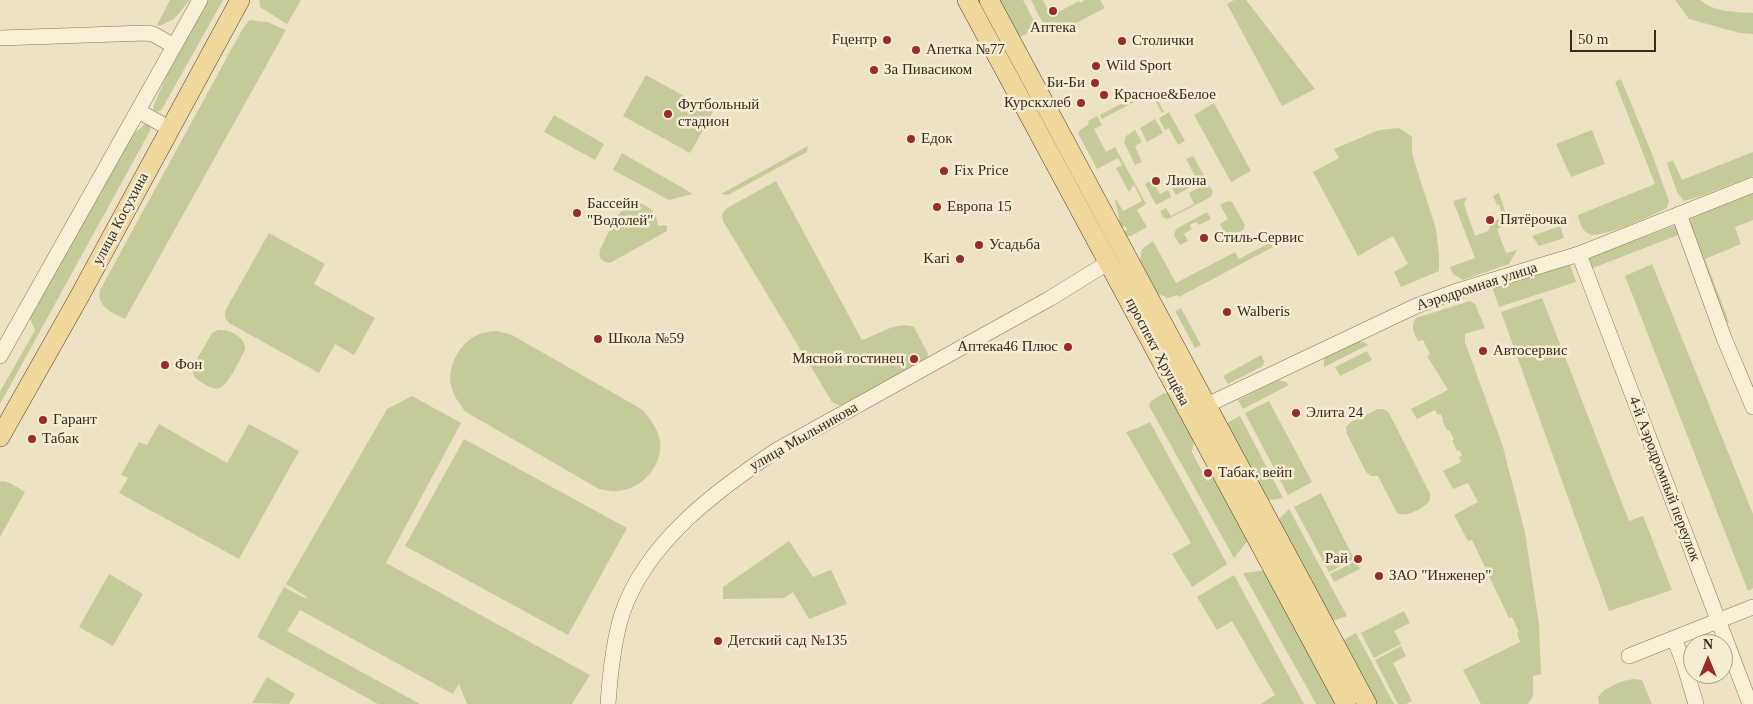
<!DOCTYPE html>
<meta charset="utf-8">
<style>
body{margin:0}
#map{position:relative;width:1753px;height:704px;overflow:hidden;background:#ede2c4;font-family:"Times New Roman",serif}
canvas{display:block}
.north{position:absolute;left:1683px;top:634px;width:50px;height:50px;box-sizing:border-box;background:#f5ecd3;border:1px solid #a99f8b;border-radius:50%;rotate:0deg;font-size:14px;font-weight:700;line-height:20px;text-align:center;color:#382b1e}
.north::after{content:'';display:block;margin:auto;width:18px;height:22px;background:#962c2b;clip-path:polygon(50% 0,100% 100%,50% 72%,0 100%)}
.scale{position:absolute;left:1570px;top:30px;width:86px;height:22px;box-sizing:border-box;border:2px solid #382b1e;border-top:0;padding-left:6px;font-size:15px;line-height:18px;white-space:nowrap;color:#382b1e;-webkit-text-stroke:4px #f5ecd3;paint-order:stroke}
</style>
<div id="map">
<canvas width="1753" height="704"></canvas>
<div class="north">N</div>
<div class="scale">50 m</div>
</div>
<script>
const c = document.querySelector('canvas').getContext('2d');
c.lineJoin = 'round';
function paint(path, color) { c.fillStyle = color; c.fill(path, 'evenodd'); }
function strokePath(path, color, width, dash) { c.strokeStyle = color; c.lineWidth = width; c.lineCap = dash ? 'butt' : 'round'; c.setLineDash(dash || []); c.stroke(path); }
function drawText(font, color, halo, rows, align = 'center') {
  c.font = font + ' "Times New Roman",serif'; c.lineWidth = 5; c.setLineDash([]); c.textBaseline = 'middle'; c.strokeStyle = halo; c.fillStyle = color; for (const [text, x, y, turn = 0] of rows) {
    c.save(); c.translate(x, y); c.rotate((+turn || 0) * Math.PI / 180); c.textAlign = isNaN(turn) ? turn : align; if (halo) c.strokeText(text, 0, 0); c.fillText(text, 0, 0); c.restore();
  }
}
const green = new Path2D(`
 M170 0H190L174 19 159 26 157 25Z
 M208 0H223L161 111 154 112 153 107 168 72Z
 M259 0H301L287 24 260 7Z
 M998 0H1023L1038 28 1018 38Z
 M1031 0H1043L1051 16 1079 1 1080 3 1085 0H1100L1105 8 1061 31C1042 30 1039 15 1031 0Z
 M1234 0H1246L1315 89 1282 106 1227 4Z
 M1675 0H1700C1714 12 1735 12 1753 13V34L1740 33 1689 19Z
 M250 20 267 22 286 30 125 319C112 312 96 307 100 290L243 28Z
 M646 75 713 112 690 153 623 116Z
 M1621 79 1652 154 1669 201 1667 208C1653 215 1602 239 1589 234 1581 231 1580 222 1578 215L1655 184 1615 82Z
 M1151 88 1164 112 1162 113 1151 93 1102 119 1100 115Z
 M1214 103 1251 171 1231 182 1194 115Z
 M1169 112 1185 141 1178 145 1169 128 1165 130 1159 118Z
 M554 115 604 144 595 160 544 132Z
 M1097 116 1102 125 1094 129 1106 152 1115 147 1146 204 1137 210 1147 227 1131 236H1125L1123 233 1127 230 1125 226 1121 228 1115 200 1116 199 1123 211 1142 201 1134 185 1129 192 1116 168 1122 165 1118 158 1097 169 1078 133 1080 130 1089 124 1088 121Z
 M1155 119 1163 133 1147 142 1140 128Z
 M145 124 151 125 150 131 0 404V392L35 330 28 314 131 136Z
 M1399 128 1412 137V154L1436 229 1439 256V271L1401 287 1394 272 1408 264 1393 236 1358 256 1313 172 1339 158 1334 149 1379 130Z
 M1135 130 1142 142 1135 146 1142 162 1135 165 1124 142 1126 136Z
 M1592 130 1605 164 1571 177 1556 144Z
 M808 146 807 152 728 195 721 194Z
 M1753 152V176L1701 196 1684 201 1677 192 1667 163 1673 160 1682 180Z
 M622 153 693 194 669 200 613 170Z
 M1193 156 1206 179 1176 195 1171 186 1187 178 1188 180 1195 176 1186 159Z
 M1152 180 1160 194 1168 190 1171 197 1156 205 1145 184Z
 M776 181 862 340C878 335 897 320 914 327L928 354 927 362 844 405H838L832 402 723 221 722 214 727 208Z
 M1208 183 1213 192 1211 197 1170 218 1166 219 1163 217 1160 211 1166 208 1171 216 1194 204 1189 193Z
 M1753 192V220L1735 227 1741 244 1705 259 1729 322 1724 324 1685 220Z
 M1499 193 1509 223 1497 229 1506 253 1517 250 1509 264 1463 280 1453 274 1450 267 1475 258 1453 201 1467 197 1464 204 1475 236 1488 231 1491 223 1503 217 1499 204 1497 205 1493 196Z
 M1228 201 1232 202 1245 225 1243 230 1222 241 1219 235 1224 232 1220 224 1228 219 1220 205Z
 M640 203C652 208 657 214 658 226L664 225 667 226V231L610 263C602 262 598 258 600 250 606 239 615 215 625 208 629 204 634 204 640 203Z
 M1207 212 1211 219 1199 225 1197 222 1191 224 1190 226 1192 229 1184 234 1188 241 1180 245 1174 235 1176 229Z
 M1682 223 1686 232 1585 271 1581 260Z
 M1560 226 1564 238 1539 246 1532 236Z
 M269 233 325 264 314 284 375 318 354 355 335 344 319 373 229 323 225 318V311Z
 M1153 241 1176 283 1235 252 1239 259 1271 242 1273 247 1179 297 1177 295 1168 298 1158 294 1140 260 1142 249Z
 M1563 264 1570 265 1576 282 1499 307 1492 287Z
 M1652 264 1753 514V588L1748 591 1625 276Z
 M1542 298 1629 521 1643 516 1672 590 1609 611 1501 312Z
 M1470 301 1475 304 1485 328 1465 334V342L1503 447 1525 533 1539 624 1541 674 1533 676V696L1528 704H1481L1463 670 1520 642 1517 633 1519 632 1512 617 1509 618 1472 540 1468 541 1454 515 1478 502 1468 483 1453 489 1443 471 1461 462 1459 457 1462 455 1459 450 1457 451 1452 440 1454 439 1449 430H1447L1442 420 1443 419 1441 414 1438 415 1435 410 1417 419 1411 409 1448 390 1427 356 1430 354 1423 340 1418 341C1414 332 1410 327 1416 318Z
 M1181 308 1201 345 1195 348 1175 311Z
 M218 330C230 329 246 337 245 350 240 359 228 386 219 388 212 390 206 385 201 382 194 378 192 374 193 366L212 333Z
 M497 331 512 335 643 410C650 419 658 429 660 441 663 464 643 489 619 491 612 492 606 490 599 489L466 412C459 404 453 395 451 385 447 366 460 343 477 335 484 332 490 331 497 331Z
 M1359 340 1366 343 1368 345 1324 367V357Z
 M1367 351 1372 360 1340 376 1335 367Z
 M1261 355 1264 361 1263 366 1228 384 1223 376Z
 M1278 380 1286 382 1289 385 1243 409 1238 400Z
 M1164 393 1173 394 1195 437 1192 452 1207 481 1214 477 1250 538 1234 558 1149 406 1151 401Z
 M412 396 461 423 386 563 590 675 572 704H467L459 684 453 694 300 610 287 631 420 704H378L257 637 284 587 307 599V597L286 584 387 409Z
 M1269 401 1312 482 1288 495 1245 413Z
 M1378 409H1384L1389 413 1430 494V500L1428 503C1420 509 1407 518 1397 513L1378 476H1371L1366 472 1347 434 1346 427 1351 422Z
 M1240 416 1283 498 1271 500 1265 499 1225 424Z
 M1150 422 1227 564 1192 587 1172 554 1191 543 1126 432 1140 427Z
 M159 424 227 463 249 424 299 451 239 559 119 493 128 478 121 475 139 442 147 445Z
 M464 439 627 528 568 635 405 546Z
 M2 481 10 483 25 492 0 537V482Z
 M1321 493 1354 559 1329 572 1294 507Z
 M1289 509 1347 616 1333 621 1278 524 1280 518Z
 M789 541 813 577 831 570 847 604 809 619 793 592 784 598 723 599V587Z
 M1356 561 1360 569 1334 582 1330 574Z
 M1266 570 1340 704H1316L1243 573Z
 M109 574 143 594 113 646 79 627Z
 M1234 575 1304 704H1261L1275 695 1232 621 1217 630 1197 597Z
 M1404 611 1410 623 1394 631 1401 644 1374 658 1361 633Z
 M1356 633 1394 704H1376L1342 641Z
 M1401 646 1406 656 1393 663 1412 701 1406 704H1398L1375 660Z
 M267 677 295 694 289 704 252 703Z
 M1634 679 1642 680 1652 704H1599L1598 697C1605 687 1622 680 1634 679Z`);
const minor = new Path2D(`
 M0 38 146 33 153 34 174 46
 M138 111 169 128
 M1679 214 1724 338 1753 407
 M1579 254 1750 704
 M0 356 200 0
 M1207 405 1416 306 1454 292 1579 254 1753 185
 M1674 638 1684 664 1696 704
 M1629 656 1753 607
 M608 704C610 674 613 643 622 614 646 542 717 490 777 450L1049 299 1109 262`);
const major = new Path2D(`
 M967 0 1346 704
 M989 0 1367 704
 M0 437 78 299 240 0`);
const markers = [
 [1053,11,5,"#962c2b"],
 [887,40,5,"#962c2b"],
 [1122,41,5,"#962c2b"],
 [916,50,5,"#962c2b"],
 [1096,66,5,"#962c2b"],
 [874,70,5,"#962c2b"],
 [1095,83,5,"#962c2b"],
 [1104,95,5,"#962c2b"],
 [1081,103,5,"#962c2b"],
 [668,114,5,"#962c2b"],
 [911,139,5,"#962c2b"],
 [944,171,5,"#962c2b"],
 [1156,181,5,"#962c2b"],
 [937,207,5,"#962c2b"],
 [577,213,5,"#962c2b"],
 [1490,220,5,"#962c2b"],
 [1204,238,5,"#962c2b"],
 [979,245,5,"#962c2b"],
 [960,259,5,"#962c2b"],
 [1227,312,5,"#962c2b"],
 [598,339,5,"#962c2b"],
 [1068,347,5,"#962c2b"],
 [1483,351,5,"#962c2b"],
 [914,359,5,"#962c2b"],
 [165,365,5,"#962c2b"],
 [1296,413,5,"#962c2b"],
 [43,420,5,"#962c2b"],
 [32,439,5,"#962c2b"],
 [1208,473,5,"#962c2b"],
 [1358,559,5,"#962c2b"],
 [1379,576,5,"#962c2b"],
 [718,641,5,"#962c2b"]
];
const poiNames = [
 ["Аптека",1053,28,"center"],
 ["Fцентр",877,40,"right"],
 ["Столички",1132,41],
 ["Апетка №77",926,50],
 ["Wild Sport",1106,66],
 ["За Пивасиком",884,70],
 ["Би-Би",1085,83,"right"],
 ["Красное&Белое",1114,95],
 ["Курскхлеб",1071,103,"right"],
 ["Футбольный",678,105],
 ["стадион",678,122],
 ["Едок",921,139],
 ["Fix Price",954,171],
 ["Лиона",1166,181],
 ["Бассейн",587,204],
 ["\"Водолей\"",587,221],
 ["Европа 15",947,207],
 ["Пятёрочка",1500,220],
 ["Стиль-Сервис",1214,238],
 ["Усадьба",989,245],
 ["Kari",950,259,"right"],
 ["Walberis",1237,312],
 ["Школа №59",608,339],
 ["Аптека46 Плюс",1058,347,"right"],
 ["Автосервис",1493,351],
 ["Мясной гостинец",904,359,"right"],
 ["Фон",175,365],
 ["Элита 24",1306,413],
 ["Гарант",53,420],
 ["Табак",42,439],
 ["Табак, вейп",1218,473],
 ["Рай",1348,559,"right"],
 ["ЗАО \"Инженер\"",1389,576],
 ["Детский сад №135",728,641]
];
const streetNames = [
 ["улица Косухина",121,219,-62],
 ["Аэродромная улица",1477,287,-18],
 ["проспект Хрущёва",1157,352,62],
 ["улица Мыльникова",804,437,-30],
 ["4-й Аэродромный переулок",1664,479,69]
];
paint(green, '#c5cb98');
strokePath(minor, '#88735b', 16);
strokePath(major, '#56412f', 20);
strokePath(minor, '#f8efd7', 15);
strokePath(major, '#f0d79c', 19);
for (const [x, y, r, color] of markers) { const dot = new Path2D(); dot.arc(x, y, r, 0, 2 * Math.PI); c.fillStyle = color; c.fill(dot); strokePath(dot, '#f5ecd3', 2); }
drawText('15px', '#382b1e', '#f5ecd3', poiNames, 'left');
drawText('15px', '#382b1e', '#f5ecd3', streetNames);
</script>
